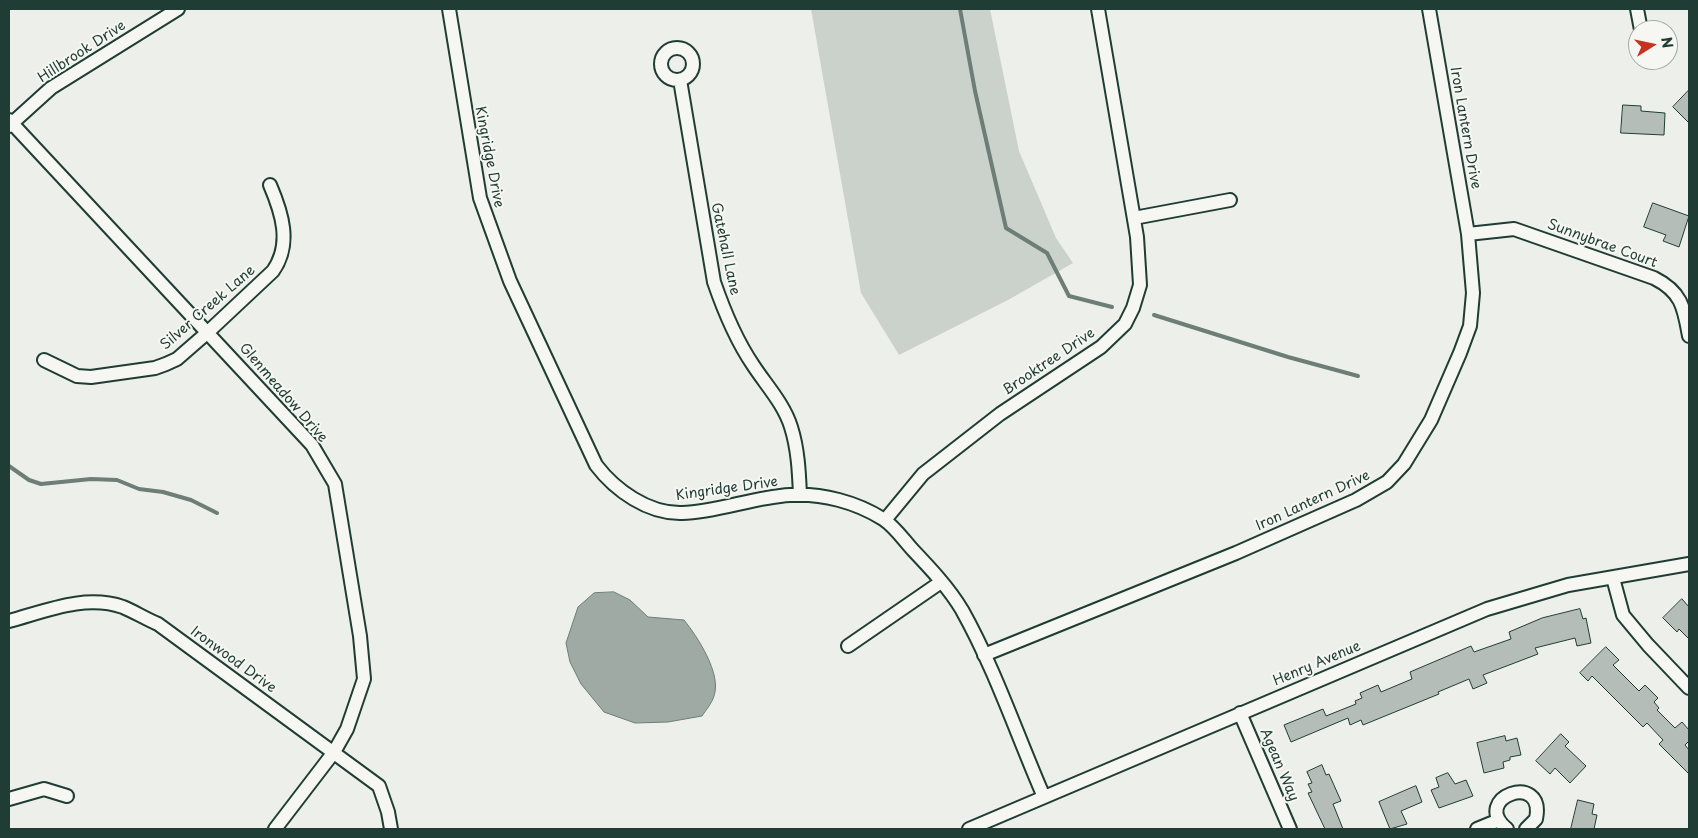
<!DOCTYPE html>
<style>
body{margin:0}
#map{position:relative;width:1698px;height:838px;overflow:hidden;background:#edefea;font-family:"Playpen Sans",sans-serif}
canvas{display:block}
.frame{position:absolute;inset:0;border:10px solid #1f3d34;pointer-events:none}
.north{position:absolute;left:1628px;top:20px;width:50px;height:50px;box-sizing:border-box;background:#f6f6f2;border:1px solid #a0aca6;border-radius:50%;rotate:80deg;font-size:14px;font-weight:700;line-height:20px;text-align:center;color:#1f3d34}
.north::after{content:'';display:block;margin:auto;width:18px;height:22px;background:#c8321e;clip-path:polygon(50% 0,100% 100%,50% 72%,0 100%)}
</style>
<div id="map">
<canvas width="1698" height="838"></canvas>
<div class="frame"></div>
<div class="north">N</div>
</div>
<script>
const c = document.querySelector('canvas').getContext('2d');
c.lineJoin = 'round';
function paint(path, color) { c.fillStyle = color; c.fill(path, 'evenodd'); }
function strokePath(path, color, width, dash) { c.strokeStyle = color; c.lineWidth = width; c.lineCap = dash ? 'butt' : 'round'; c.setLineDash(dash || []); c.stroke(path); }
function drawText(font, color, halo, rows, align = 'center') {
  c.font = font + ' "Playpen Sans",sans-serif'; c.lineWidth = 4; c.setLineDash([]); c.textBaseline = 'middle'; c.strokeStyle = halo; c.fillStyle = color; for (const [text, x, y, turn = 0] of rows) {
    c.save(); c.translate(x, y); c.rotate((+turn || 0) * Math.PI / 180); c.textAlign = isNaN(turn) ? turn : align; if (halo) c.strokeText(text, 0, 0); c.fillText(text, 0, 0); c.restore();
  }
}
const green = new Path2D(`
 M811 9H990L1019 151 1056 238 1073 263 1008 300 899 355 861 293Z`);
const water = new Path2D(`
 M614 592 630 600 648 617 684 620C697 636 722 674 714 696 712 703 706 710 702 716L668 722 635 723 604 712 581 684 570 662 566 643 578 607 594 593Z`);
const stream = new Path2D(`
 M960 9 975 91 1006 228 1047 253 1069 296 1112 307
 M1154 315 1288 357 1358 376
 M9 466 29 480 41 484 91 479 117 480 139 489 163 492 191 500 217 513`);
const building = new Path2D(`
 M1689 90V123L1673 107Z
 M1623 105 1641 106V111L1665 113 1664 135 1621 133Z
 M1653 203 1689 216 1679 247 1663 241 1666 235 1644 227Z
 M1682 599 1689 607V639L1679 629 1677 632 1663 618Z
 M1580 609 1583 619 1586 618 1591 643 1577 646 1575 638 1535 648 1538 654 1483 675 1487 683 1473 689 1469 679 1438 692 1439 694 1363 725 1361 720 1350 725 1348 718 1291 742 1284 725 1323 709 1326 716 1356 704 1355 701 1362 698 1360 693 1378 685 1381 692 1412 679 1410 672 1450 655 1471 646 1474 652 1511 639 1509 632 1542 618Z
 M1606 647 1619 660 1613 665 1639 691 1645 685 1658 698 1654 702 1659 708 1657 710 1675 728 1682 722 1689 730V741L1685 745 1689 750V774L1659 744 1663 740 1647 723 1643 727 1592 676 1588 681 1580 673Z
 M1561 734 1569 742 1565 746 1586 766 1570 783 1555 768 1550 774 1536 761Z
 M1505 736 1506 741 1517 738 1521 755 1510 757V760L1503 762 1504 768 1484 773 1477 743Z
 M1322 765 1326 775 1329 774 1341 801 1333 804 1343 829H1325L1308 793 1312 792 1308 784 1312 783 1307 772Z
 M1448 773 1455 784 1466 780 1473 796 1439 808 1431 790 1439 787 1436 778Z
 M1416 786 1422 802 1401 811 1407 824 1390 829 1379 802Z
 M1578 800 1594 804 1592 814 1597 815 1594 829H1571Z`);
const minor = new Path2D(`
 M449 9 480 198 510 281 596 465C615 490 648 514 682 513 718 512 754 497 790 495 822 493 856 502 883 519 894 526 903 539 912 549 930 568 949 588 962 610 995 669 1017 735 1044 797
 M1637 9 1641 30
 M661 64a16 16 0 1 1 32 0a16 16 0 1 1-32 0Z
 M680 80 714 282C724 311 736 340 753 365 766 385 784 404 791 427 798 449 799 472 800 495
 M9 120 312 445 335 484 360 636 364 679 347 729 334 752 275 829
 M9 126 51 88 178 9
 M1134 218 1230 200
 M1468 234 1514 229 1654 278C1682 292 1684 308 1689 336
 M44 360 77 376 91 377 155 368 166 364 177 359 208 332 273 271C292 244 282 213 270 185
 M885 520 923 474 1000 414 1101 347 1125 324 1133 308 1140 285 1137 237 1098 9
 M1613 578 1623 615 1648 645 1689 688
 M9 621C46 611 85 594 123 607 135 612 146 619 158 624L379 786 388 812 391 829
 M848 646 941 582
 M984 655 1236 553 1356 500 1387 482 1404 464 1431 420 1460 353 1470 326 1473 293 1468 234 1429 9
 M1240 713 1290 829
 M9 799 44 789 67 796
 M969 829 1487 609 1568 585 1689 564
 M1477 829 1499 820
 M1507 829C1469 798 1546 770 1536 819L1526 829`);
const streetNames = [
 ["Hillbrook Drive",82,52,-33],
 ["Iron Lantern Drive",1465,128,80],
 ["Kingridge Drive",489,157,79],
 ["Sunnybrae Court",1602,244,20],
 ["Gatehall Lane",725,249,78],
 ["Silver Creek Lane",208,308,-41],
 ["Brooktree Drive",1049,362,-34],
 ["Glenmeadow Drive",283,393,49],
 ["Kingridge Drive",727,489,-8],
 ["Iron Lantern Drive",1313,501,-25],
 ["Ironwood Drive",233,660,36],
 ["Henry Avenue",1317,664,-23],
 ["Agean Way",1279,765,67]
];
paint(green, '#cbd2cc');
paint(water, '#9faaa4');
strokePath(water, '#6c7e77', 1);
strokePath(stream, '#6c7e77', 4);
paint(building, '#b4bdb8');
strokePath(building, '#1f3d34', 1);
strokePath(minor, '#1f3d34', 16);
strokePath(minor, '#f6f6f2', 12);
drawText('14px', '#1f3d34', '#f6f6f2', streetNames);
</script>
